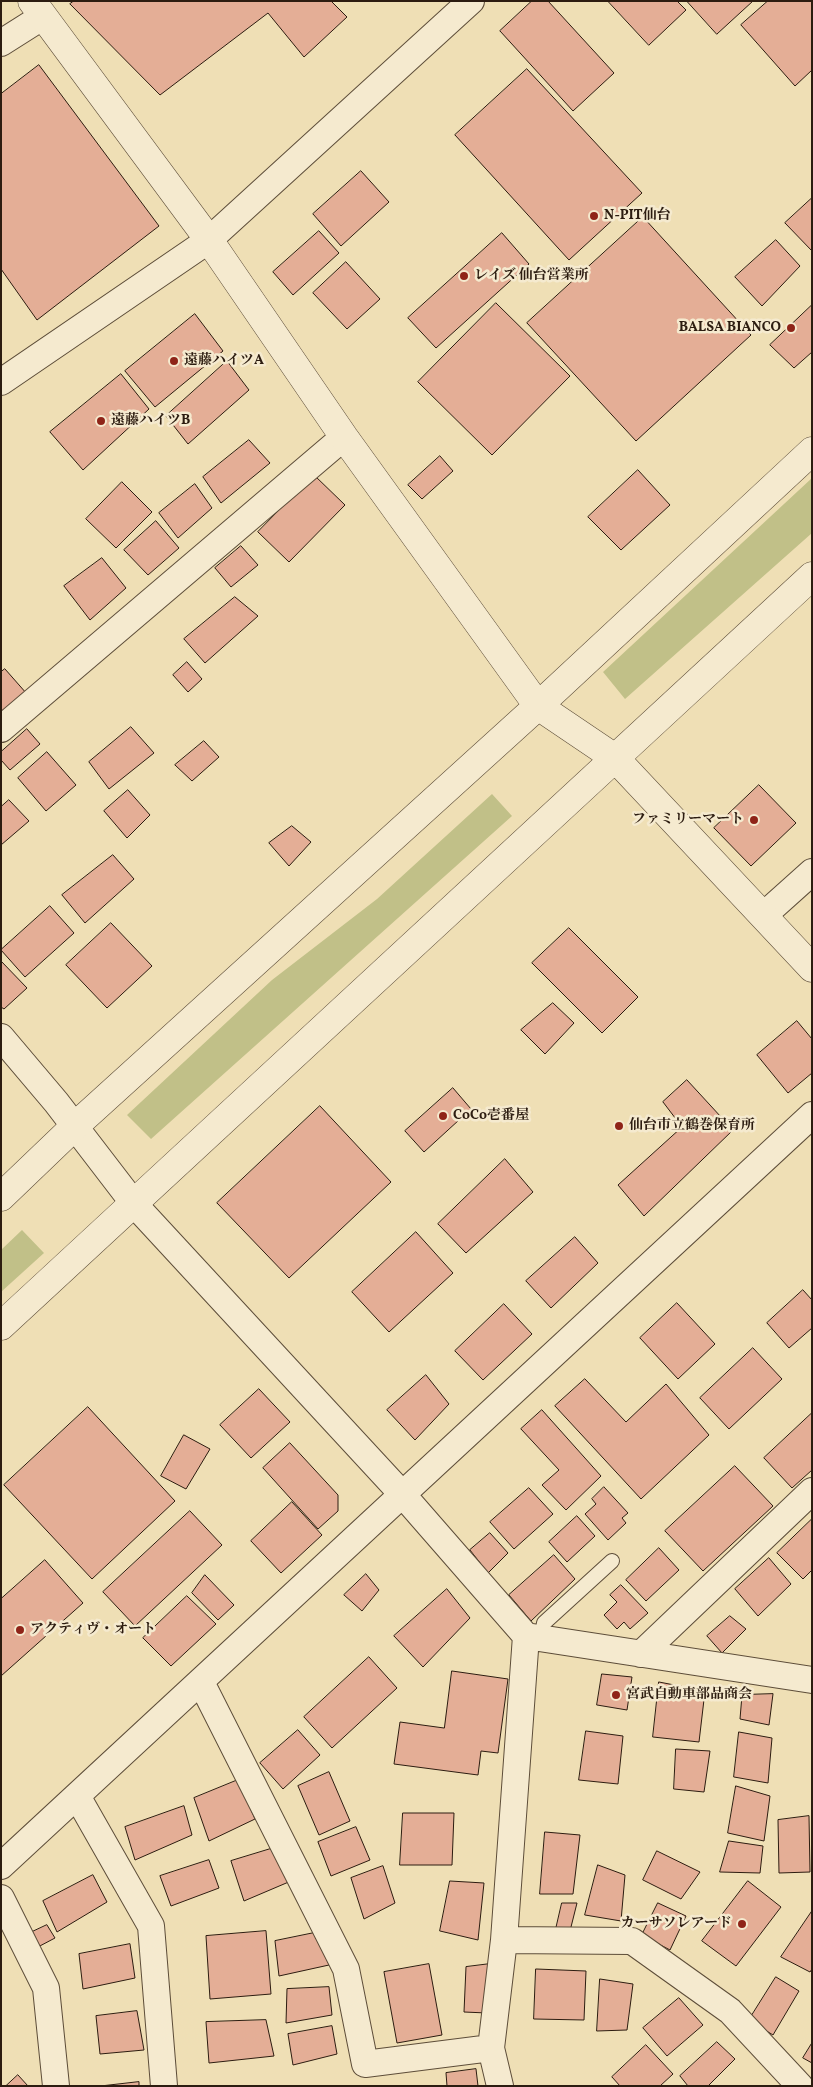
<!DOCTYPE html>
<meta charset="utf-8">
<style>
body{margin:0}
#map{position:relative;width:813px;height:2087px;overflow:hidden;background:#efdfb5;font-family:Vollkorn,serif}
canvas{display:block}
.frame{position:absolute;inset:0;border:2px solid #2c1c10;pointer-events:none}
</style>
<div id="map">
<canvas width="813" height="2087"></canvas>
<div class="frame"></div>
</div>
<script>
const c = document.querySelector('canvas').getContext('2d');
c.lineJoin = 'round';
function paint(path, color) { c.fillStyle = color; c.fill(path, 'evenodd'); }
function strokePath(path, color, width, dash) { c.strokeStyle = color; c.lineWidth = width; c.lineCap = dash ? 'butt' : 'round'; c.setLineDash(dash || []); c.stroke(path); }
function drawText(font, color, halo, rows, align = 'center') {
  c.font = font + ' Vollkorn,"Noto Serif JP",serif'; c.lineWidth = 5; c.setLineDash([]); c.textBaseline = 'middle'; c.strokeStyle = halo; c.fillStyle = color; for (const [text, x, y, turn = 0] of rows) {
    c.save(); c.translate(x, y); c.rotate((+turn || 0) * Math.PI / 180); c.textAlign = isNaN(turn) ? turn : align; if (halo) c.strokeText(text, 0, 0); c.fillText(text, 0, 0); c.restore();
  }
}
const green = new Path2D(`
 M812 478V533L625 699 603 672Z
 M492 794 512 816 151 1139 127 1115 272 980 377 899Z
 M22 1230 44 1253 1 1292V1250Z`);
const building = new Path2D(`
 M74 1H331L347 17 304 57 268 13 160 95 70 4Z
 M532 1H548L614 73 573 111 500 31Z
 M608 1H677L686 10 649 45Z
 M687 1H753L717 34Z
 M768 1H812V70L795 86 741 25Z
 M39 65 159 226 37 320 1 269V94Z
 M527 69 642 193 569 260 455 135Z
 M361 171 389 202 341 246 313 214Z
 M812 198V251L785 223Z
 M643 217 751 335 636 441 527 323Z
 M319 231 339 253 293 295 273 272Z
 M502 233 529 264 436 348 408 318Z
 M776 240 800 266 762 306 735 277Z
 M346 262 380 299 347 329 313 293Z
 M496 303 570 376 492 455 418 382Z
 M812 305V352L794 368 770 345Z
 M195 314 223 351 155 407 125 371Z
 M227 361 249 390 188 444 166 416Z
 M121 374 149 409 83 470 50 432Z
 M249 440 270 463 221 503 203 477Z
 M440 456 453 471 422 499 408 485Z
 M638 470 670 505 621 550 588 517Z
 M314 475 345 505 289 562 258 532Z
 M122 482 152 512 116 548 86 519Z
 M195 484 212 508 178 538 159 513Z
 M156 521 179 548 148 575 124 550Z
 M241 546 258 565 231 587 215 568Z
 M102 558 126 588 90 620 64 586Z
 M235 597 258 616 205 663 184 639Z
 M187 662 202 679 188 692 173 675Z
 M5 669 27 694 1 717V672Z
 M131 727 154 753 109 789 89 762Z
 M27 729 40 744 10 770 1 760V752Z
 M204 741 219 757 192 781 175 765Z
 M47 752 76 785 46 811 18 778Z
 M759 785 796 823 751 866 714 828Z
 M128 790 150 815 127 838 104 811Z
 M9 800 29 821 1 845V807Z
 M292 826 311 842 289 866 269 843Z
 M113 855 134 879 85 923 62 895Z
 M50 906 74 933 25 977 1 950Z
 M111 923 152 966 107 1008 66 965Z
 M569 928 638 997 602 1033 532 963Z
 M1 961 27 988 4 1009 1 1007Z
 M553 1003 574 1023 545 1054 521 1030Z
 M797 1021 812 1039V1073L788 1093 757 1055Z
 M687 1080 733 1130 644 1216 618 1185 682 1127 663 1102Z
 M453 1088 471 1109 424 1152 405 1131Z
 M320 1106 391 1182 289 1278 217 1203Z
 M505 1159 533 1192 466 1253 438 1224Z
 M416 1232 453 1273 389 1332 352 1292Z
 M575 1237 598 1263 551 1308 526 1281Z
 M803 1290 812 1300V1328L789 1348 767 1323Z
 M677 1303 715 1344 678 1379 640 1338Z
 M504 1304 532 1334 483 1380 455 1351Z
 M753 1348 782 1379 729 1429 700 1398Z
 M426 1375 449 1404 415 1440 387 1410Z
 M585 1379 626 1422 666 1384 709 1435 641 1499 555 1406Z
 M259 1389 290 1422 251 1458 220 1425Z
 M88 1407 175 1501 92 1579 4 1485Z
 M542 1410 601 1476 566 1510 542 1485 559 1470 521 1429Z
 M812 1413V1470L792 1488 764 1458Z
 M184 1435 210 1449 186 1489 161 1476Z
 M290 1443 338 1495V1511L318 1529 263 1468Z
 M735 1466 773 1506 703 1571 665 1531Z
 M604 1487 628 1513 622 1518 626 1523 608 1540 585 1514 596 1504 592 1499Z
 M529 1488 553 1514 514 1549 490 1522Z
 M292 1502 322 1535 281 1573 251 1541Z
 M190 1511 222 1545 135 1626 103 1592Z
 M577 1516 595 1536 567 1562 549 1542Z
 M812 1519V1570L803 1579 777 1553Z
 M490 1533 508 1553 488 1573 470 1550Z
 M659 1548 679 1570 646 1601 626 1580Z
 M554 1555 575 1579 531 1621 509 1595Z
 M769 1558 791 1584 758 1616 735 1589Z
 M45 1560 83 1603 1 1676V1599Z
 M366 1574 379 1590 362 1611 344 1595Z
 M205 1575 234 1605 218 1620 192 1593Z
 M621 1585 648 1613 630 1629 624 1622 617 1629 604 1615 617 1602 610 1595Z
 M447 1589 470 1618 423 1667 394 1636Z
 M187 1596 216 1624 171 1666 143 1638Z
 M730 1616 746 1629 722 1653 707 1636Z
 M369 1657 397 1688 332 1748 304 1717Z
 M452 1671 508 1679 498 1753 481 1751 478 1775 394 1764 400 1722 444 1728Z
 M602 1674 632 1677 627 1710 597 1705Z
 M659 1682 705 1691 699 1742 653 1737Z
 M773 1694 769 1725 740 1719 742 1695Z
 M298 1730 320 1755 283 1789 260 1763Z
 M586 1731 623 1736 618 1784 579 1780Z
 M739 1732 772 1738 768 1783 734 1777Z
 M676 1749 710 1751 704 1792 674 1789Z
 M329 1772 350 1821 319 1835 298 1786Z
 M238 1780 255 1819 209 1841 194 1798Z
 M736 1786 770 1796 764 1841 728 1833Z
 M184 1806 192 1835 135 1860 125 1827Z
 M403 1813H454L452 1865H400Z
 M809 1816 810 1872 779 1873 778 1820Z
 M356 1827 370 1860 331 1876 318 1842Z
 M545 1832 580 1835 573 1894H540Z
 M729 1841 763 1846 760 1873 720 1872Z
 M277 1847 291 1881 244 1901 231 1861Z
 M657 1851 700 1872 681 1899 643 1880Z
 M209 1860 219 1888 171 1906 160 1876Z
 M598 1865 625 1875 621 1921 585 1915Z
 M383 1866 395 1903 364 1919 351 1878Z
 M93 1875 107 1902 57 1932 43 1901Z
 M450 1881 484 1883 478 1940 440 1931Z
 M748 1881 781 1907 736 1966 702 1941Z
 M562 1903H577L570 1931 556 1929Z
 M658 1903 686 1916 670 1950 642 1935Z
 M812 1911V1969L810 1972 781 1957Z
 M47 1925 55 1938 36 1948 30 1933Z
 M266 1931 271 1994 210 1999 206 1936Z
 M319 1932 329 1965 279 1976 275 1941Z
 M130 1944 135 1978 83 1989 79 1954Z
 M429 1964 442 2035 397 2043 384 1972Z
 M490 1964 487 2013 464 2012 466 1967Z
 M536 1969 586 1971 584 2020 534 2019Z
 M776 1977 799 1991 773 2035 749 2020Z
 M600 1979 633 1984 627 2030 597 2031Z
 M329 1987 332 2015 286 2023 287 1989Z
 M679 1998 703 2025 667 2056 643 2028Z
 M137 2011 144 2050 100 2054 96 2016Z
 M266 2020 274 2056 209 2063 206 2022Z
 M332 2026 337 2054 293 2065 288 2034Z
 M717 2042 735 2059 708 2086H688L680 2076Z
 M812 2043V2063L803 2058Z
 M646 2045 673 2074 660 2086H620L612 2077Z
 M476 2069 478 2086H447L446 2073Z
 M18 2075 28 2086H6Z
 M139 2082V2086H101Z`);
const service = new Path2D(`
 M541 1638 544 1623 612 1561`);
const minor = new Path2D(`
 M1 43 42 17
 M1 382 209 240 471 1
 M1 729 344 437
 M764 915 812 872
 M1 1037 56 1102 135 1205 403 1495 526 1636 812 1680
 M641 1654 812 1491
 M201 1682 346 1969 365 2064 491 2048
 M77 1796 151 1926 164 2086
 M1 1866 812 1115
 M1 1898 46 1988 56 2086
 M504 1940 632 1941 730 2011 800 2086
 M500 2086 491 2048 504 1940 526 1636`);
const tertiary = new Path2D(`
 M32 1 209 240 344 437 538 706 615 758 812 968
 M1 1197 75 1126 538 706 812 451
 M1 1326 812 576`);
const markers = [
 [594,216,5,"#8f2418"],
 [464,276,5,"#8f2418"],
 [791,328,5,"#8f2418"],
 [174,361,5,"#8f2418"],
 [101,421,5,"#8f2418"],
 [754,820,5,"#8f2418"],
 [443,1116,5,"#8f2418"],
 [619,1126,5,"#8f2418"],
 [20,1630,5,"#8f2418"],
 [616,1695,5,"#8f2418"],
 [742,1924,5,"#8f2418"]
];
const poiNames = [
 ["N-PIT仙台",604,216],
 ["レイズ 仙台営業所",474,276],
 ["BALSA BIANCO",781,328,"right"],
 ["遠藤ハイツA",184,361],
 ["遠藤ハイツB",111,421],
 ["ファミリーマート",744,820,"right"],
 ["CoCo壱番屋",453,1116],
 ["仙台市立鶴巻保育所",629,1126],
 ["アクティヴ・オート",30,1630],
 ["宮武自動車部品商会",626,1695],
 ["カーサソレアード",732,1924,"right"]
];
paint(green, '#c1c088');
paint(building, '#e4ae96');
strokePath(building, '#2c1c10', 1);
strokePath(service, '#5d4d39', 16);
strokePath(minor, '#5d4d39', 28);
strokePath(tertiary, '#5d4d39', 29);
strokePath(service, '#f5eacf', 14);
strokePath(minor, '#f5eacf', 26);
strokePath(tertiary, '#f5eacf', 28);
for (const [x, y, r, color] of markers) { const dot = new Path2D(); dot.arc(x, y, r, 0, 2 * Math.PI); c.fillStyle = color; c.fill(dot); strokePath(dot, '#f5eacf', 2); }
drawText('bold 14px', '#2c1c10', '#f5eacf', poiNames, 'left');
</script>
